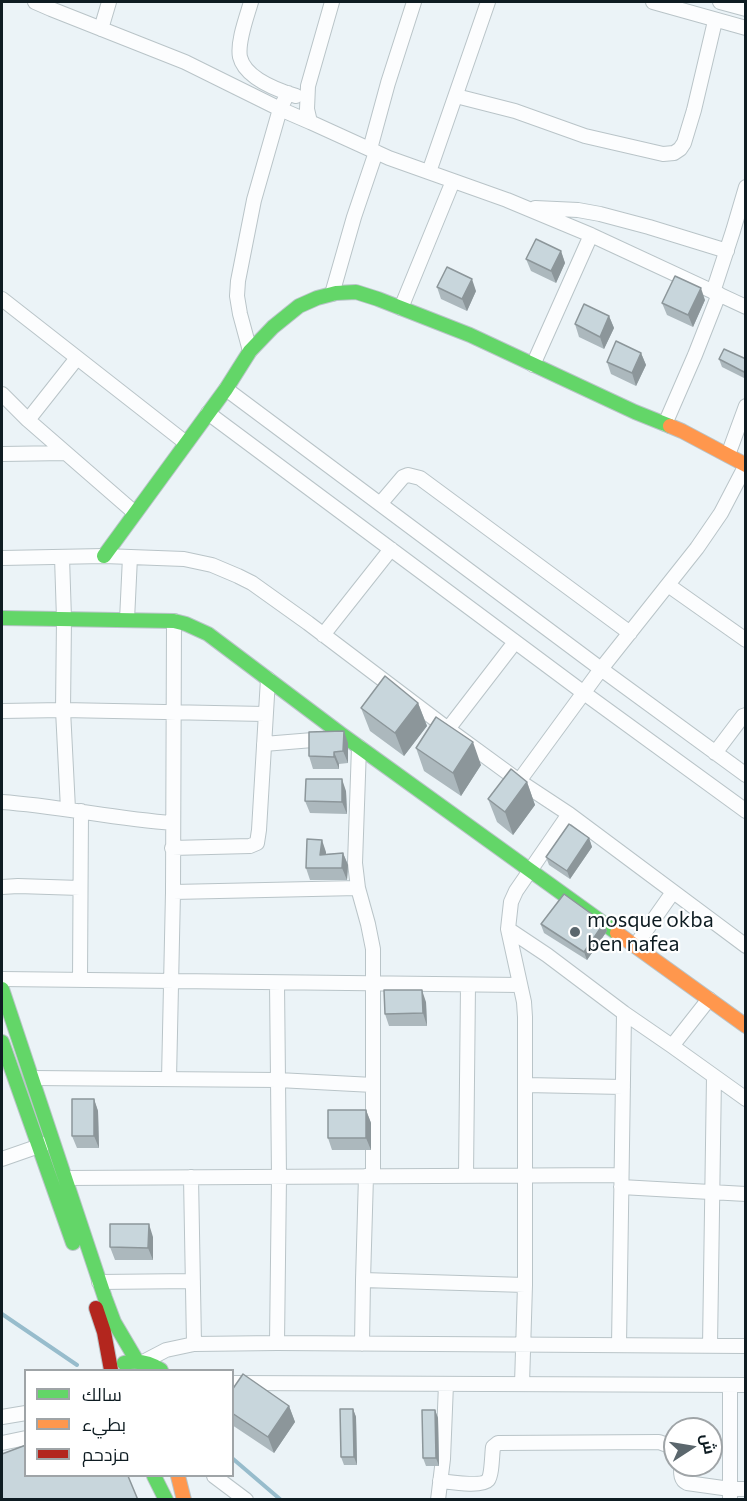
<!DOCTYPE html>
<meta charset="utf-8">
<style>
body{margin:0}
#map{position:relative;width:747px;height:1501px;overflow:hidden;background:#ebf3f7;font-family:Commissioner,Cairo,sans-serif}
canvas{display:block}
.frame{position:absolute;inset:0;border:3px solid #0e1c22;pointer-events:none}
.legend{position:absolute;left:24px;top:1369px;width:210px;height:108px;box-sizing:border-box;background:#fff;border:2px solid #9fa4a7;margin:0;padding:8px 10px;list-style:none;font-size:18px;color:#0e1c22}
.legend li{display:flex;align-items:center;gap:12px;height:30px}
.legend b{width:30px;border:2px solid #9fa4a7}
.north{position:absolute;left:663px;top:1417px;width:60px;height:60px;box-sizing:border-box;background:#fff;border:2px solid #9fa4a7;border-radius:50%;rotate:78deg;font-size:16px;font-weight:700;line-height:24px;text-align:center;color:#0e1c22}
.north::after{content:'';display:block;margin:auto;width:21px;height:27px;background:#5b676d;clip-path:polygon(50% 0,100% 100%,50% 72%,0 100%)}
</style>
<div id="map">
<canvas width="747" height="1501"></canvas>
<div class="frame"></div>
<ul class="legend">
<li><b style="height:8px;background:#63d668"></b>سالك</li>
<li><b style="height:8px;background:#ff974d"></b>بطيء</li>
<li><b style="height:8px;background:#b3261e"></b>مزدحم</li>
</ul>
<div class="north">ش</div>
</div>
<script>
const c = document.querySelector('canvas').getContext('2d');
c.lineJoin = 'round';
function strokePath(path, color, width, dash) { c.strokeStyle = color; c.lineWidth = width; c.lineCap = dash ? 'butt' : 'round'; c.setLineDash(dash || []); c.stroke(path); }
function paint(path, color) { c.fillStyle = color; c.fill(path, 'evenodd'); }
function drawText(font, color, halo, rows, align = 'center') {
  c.font = font + ' Commissioner,sans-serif'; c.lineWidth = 4.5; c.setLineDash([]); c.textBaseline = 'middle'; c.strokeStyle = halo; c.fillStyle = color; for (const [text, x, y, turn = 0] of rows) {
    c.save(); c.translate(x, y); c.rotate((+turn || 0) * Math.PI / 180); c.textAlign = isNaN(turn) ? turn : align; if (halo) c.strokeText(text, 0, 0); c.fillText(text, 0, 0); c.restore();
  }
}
const stream = new Path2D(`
 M2 1314 77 1365
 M232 1458 281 1500`);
const street = new Path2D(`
 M35 2 51 9 185 62 280 109 310 122
 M251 2C247 16 237 42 240 57 245 78 277 90 296 96
 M332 2 308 86 307 109 310 122 389 158 507 200 591 235 746 307
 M653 2 746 28
 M720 2 746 9
 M101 29 109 2
 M456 96 515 111 585 136 663 154 674 153 680 149 684 143 694 110 715 21
 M370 149 388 83 414 2
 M429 172 488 2
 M535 208 578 210 600 214 649 227 727 251
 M713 292 733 231 746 187
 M332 294 354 217 376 152
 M2 299 186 443
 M401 308 453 181
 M250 351 240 314 237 296 238 281 254 200 280 109 288 93
 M533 365 591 235
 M226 389 601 669 746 775
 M2 394 28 420 135 513
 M208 413 584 693 746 811
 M28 420 77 358
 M665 424 695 355 719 294
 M2 454 66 453
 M728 455 746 406
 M380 504 403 477 408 475 420 478 630 633
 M62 557 64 619 63 710 68 809
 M2 558 104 556 184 559 212 565 238 576 252 583 308 623 448 729 519 781 569 814 746 946
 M668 585 746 640
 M127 620 130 557
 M323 635 391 549
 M2 711 63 710 265 714
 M448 729 515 642
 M264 744 325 739
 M359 747 355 863 358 888 368 924 373 949V1176
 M715 753 743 716 746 715
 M519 781 601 669 697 548 721 513 746 465
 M2 802C59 806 115 819 173 823
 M172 848 250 846 257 843 259 830 268 679
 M2 887 18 886 80 888
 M173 892 358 888
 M508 929 547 955 624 1013 672 1046 746 1099
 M635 946 673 892
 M2 979 520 985
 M80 980 81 811
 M672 1046 709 999
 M32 1078 278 1080 373 1085
 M169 1079 173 892 174 621
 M526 1085 623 1087
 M2 1159 45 1144
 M366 1176 363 1280 525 1285
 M466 1176 468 985
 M191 1177 194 1344
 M65 1178 621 1175
 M621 1187 746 1194
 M99 1282 193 1281
 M277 1343 279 1177 277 983
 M362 1344 363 1280
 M619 1345 624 1013
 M710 1346 714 1076
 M143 1362 166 1350 194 1344 277 1343 746 1346
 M232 1383 746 1385
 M522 1384 525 1285V1017L524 1002 508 929 511 902 516 891 569 814
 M730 1385V1500
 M2 1417 26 1413
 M2 1443 26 1438
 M681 1465C681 1472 680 1480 687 1483L730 1489H746
 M214 1476 246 1500
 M440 1481C450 1482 482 1487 488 1480 492 1475 492 1454 493 1447L498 1443 659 1442 675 1448
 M438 1500 443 1459 446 1384`);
const fast = new Path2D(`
 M104 556 226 389 250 351 273 327 299 306 317 298 336 293 356 292 378 299 470 335 635 412 670 426
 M2 618 174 621 186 624 208 634 341 734 617 933
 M2 989 105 1298 114 1322 137 1361
 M2 1042 73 1243
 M124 1363C138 1360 149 1362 161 1370
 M154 1476 166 1500`);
const slow = new Path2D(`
 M670 426 682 431 746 465
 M617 933 746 1026
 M178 1476 184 1500`);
const jam = new Path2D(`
 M96 1308 104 1332 111 1370`);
const wall = new Path2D(`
 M561 251 565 263 556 283 531 271 526 259Z
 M437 287 476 291 467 311 441 299Z
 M705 300 693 327 667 315 662 303Z
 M609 316 614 328 604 349 579 337 575 324Z
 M641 353 646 365 636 386 611 374 607 362Z
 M719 359H746V379L722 367Z
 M418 703 427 726 404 756 370 731 361 708Z
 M348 743V763L339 764V769H313L309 756Z
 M416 748 481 765 461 796 424 771Z
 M527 782 535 805 513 835 497 822 488 799Z
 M346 791 347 814 310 813 305 801Z
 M589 838 592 847 570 879 549 865 546 857Z
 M326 852V854L343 853 348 865 347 880H310L306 868Z
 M604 923 607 931 587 960 544 933 541 925Z
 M426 1002 427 1026H389L385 1014Z
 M94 1099 98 1111 99 1148H77L72 1136Z
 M366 1110 371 1123V1150H332L328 1138Z
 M153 1237V1260H115L110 1247Z
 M232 1390 289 1406 295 1422 274 1453 232 1425Z
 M353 1409 356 1417 357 1465H344L341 1457Z
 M435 1410 438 1418 439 1466H426L423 1458Z`);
const shadedWall = new Path2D(`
 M561 251 565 263 556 283 551 271Z
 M472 279 476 291 467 311 462 299Z
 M701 288 705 300 693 327 688 315Z
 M609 316 614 328 604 349 600 337Z
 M641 353 646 365 636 386 632 373Z
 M418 703 427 726 404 756 395 733Z
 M344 731 348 743V763L343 751Z
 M473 742 481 765 461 796 453 773Z
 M334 752 339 764V769L334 757Z
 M342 779 346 791 347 814 342 802Z
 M527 782 535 805 513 835 505 812Z
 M589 838 592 847 570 879 567 871Z
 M322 840 326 852 325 867 320 855Z
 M343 853 348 865 347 880 342 868Z
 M604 923 607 931 587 960 584 952Z
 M422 990 426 1002 427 1026 423 1013Z
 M94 1099 98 1111 99 1148 94 1136Z
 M366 1110 371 1123V1150L366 1138Z
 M149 1224 153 1237V1260L148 1248Z
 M289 1406 295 1422 274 1453 268 1437Z
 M353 1409 356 1417 357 1465 354 1457Z
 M435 1410 438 1418 439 1466 436 1458Z`);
const building = new Path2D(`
 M536 239 561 251 551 271 526 259Z
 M447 267 472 279 462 299 437 287Z
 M675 276 701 288 688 315 662 303Z
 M584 304 609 316 600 337 575 324Z
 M616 341 641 353 632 373 607 362Z
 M724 349 746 359V368L744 372 719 359Z
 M385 676 418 703 395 733 361 708Z
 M436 717 473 742 453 773 416 748Z
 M344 731 343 751 334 752V757L309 756V732Z
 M511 769 527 782 505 812 488 799Z
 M306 779H342V802L305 801Z
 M569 824 589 838 567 871 546 857Z
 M307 839 322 840 320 855 343 853 342 868H306Z
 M564 894 604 923 584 952 541 924Z
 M384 990H422L423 1013 385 1014Z
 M72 1099H94V1136H72Z
 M328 1110H366V1138H328Z
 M110 1224H149L148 1248 110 1247Z
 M243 1374 289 1406 268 1437 232 1413V1390Z
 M340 1409H353L354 1457H341Z
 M422 1410H435L436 1458H423Z
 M26 1445V1476H128L138 1500H2V1454Z`);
const markers = [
 [575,932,6,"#5b676d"]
];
const poiNames = [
 ["mosque okba",587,920],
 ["ben nafea",587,944]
];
strokePath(stream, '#97bccc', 4);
strokePath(street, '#b9c4c8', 16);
strokePath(fast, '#b9c4c8', 16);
strokePath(slow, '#b9c4c8', 16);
strokePath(jam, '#b9c4c8', 16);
strokePath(street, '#fcfdfe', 14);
strokePath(fast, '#63d668', 14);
strokePath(slow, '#ff974d', 14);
strokePath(jam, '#b3261e', 14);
paint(wall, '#acb8bd');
paint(shadedWall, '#8c969a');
paint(building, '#c8d6dc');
strokePath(building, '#8c969a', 1.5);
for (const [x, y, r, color] of markers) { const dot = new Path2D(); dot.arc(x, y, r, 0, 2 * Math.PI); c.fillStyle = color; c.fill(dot); strokePath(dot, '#fff', 2); }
drawText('21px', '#0e1c22', '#fff', poiNames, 'left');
</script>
